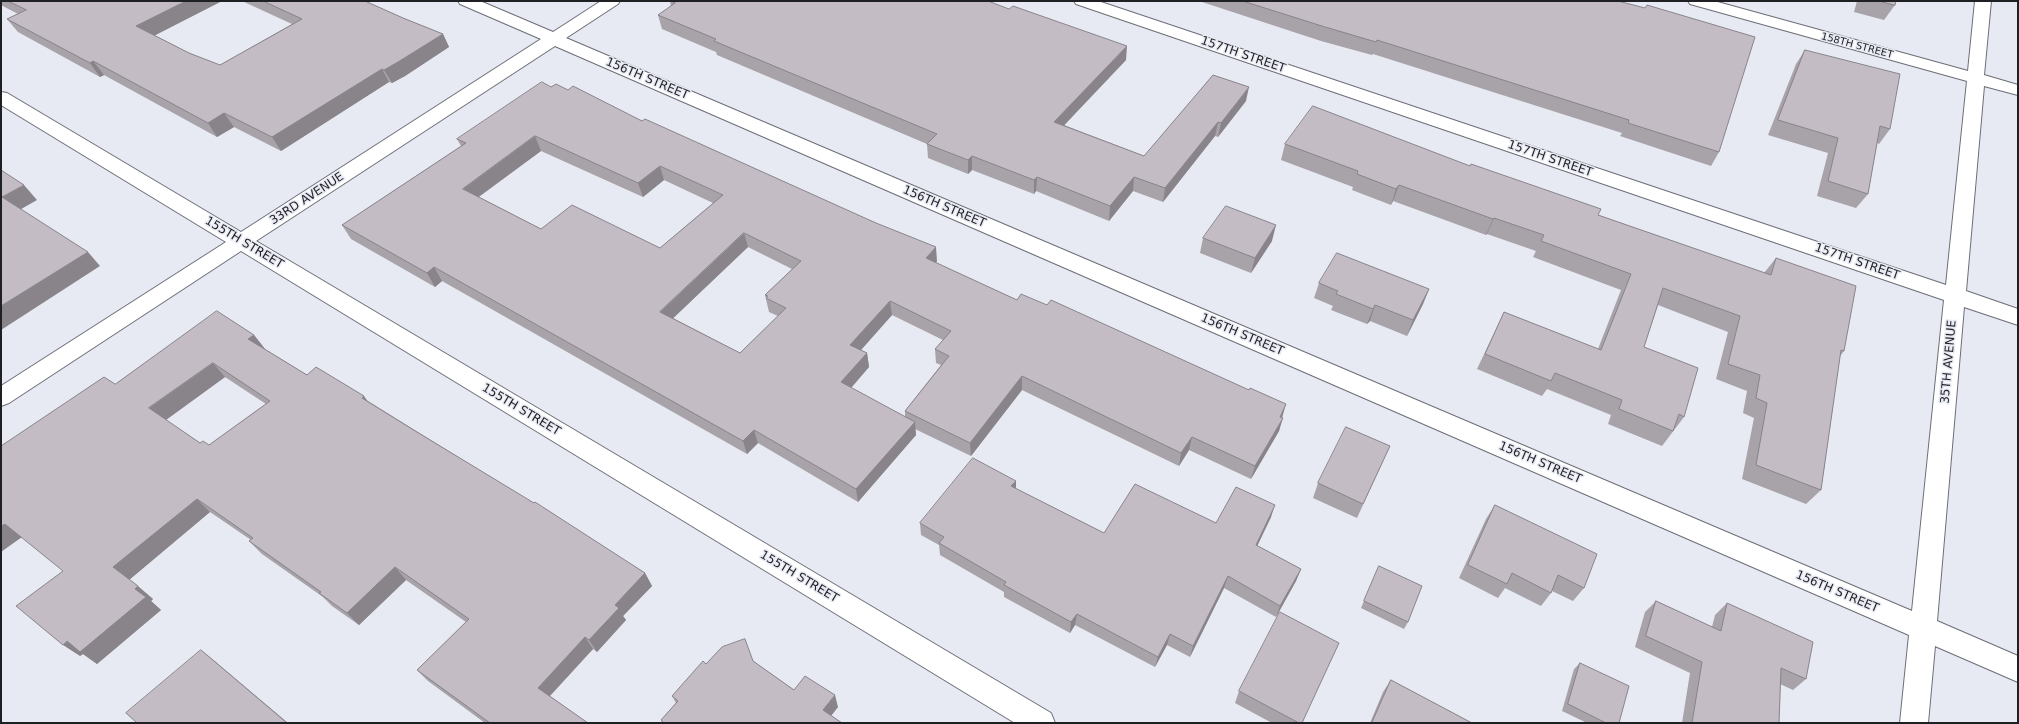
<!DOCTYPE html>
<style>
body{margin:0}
#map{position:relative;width:2019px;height:724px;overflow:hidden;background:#e7e9f3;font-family:"DejaVu Sans",sans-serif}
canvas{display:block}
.frame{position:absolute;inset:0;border:2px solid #1f2023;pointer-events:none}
</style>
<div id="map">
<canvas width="2019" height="724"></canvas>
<div class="frame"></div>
</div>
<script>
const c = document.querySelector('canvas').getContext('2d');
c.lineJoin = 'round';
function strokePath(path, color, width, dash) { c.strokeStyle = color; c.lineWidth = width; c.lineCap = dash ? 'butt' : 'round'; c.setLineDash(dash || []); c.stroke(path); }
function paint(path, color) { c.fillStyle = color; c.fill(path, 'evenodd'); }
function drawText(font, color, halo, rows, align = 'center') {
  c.font = font + ' "DejaVu Sans",sans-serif'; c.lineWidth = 3; c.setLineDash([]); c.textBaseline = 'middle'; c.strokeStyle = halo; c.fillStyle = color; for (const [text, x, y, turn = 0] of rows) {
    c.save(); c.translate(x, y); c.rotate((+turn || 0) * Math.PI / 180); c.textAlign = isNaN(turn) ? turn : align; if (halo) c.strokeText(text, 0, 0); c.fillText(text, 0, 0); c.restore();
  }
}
const minor = new Path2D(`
 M458 1H480L553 32 601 1H620L618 4 566 38 1912 611 1944 300 1076 4 1074 1H1098L1946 285 1967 81 1690 4 1688 1H1714L1968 71 1975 1H1991L1984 75 2018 85V95L1984 86 1966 291 2018 309V325L1964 307 1937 621 2018 656V682L1935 646 1928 723H1900L1909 635 555 46 256 241 1051 713 1055 723H1015L241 251 9 403 1 406V386L226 242 1 105V92L7 93 241 232 541 39 460 4Z`);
const wall = new Path2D(`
 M1 1H222L154 35 189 53 220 65 292 24 242 1H365L403 18 443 34 449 47 405 76 392 83 389 82 281 151 234 127 217 137 104 75 100 77 18 32 7 19 18 14 1 5Z
 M670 1 1126 60 1064 125 1144 156 1246 101 1218 137 1215 136 1163 202 1133 191 1109 221 1036 191 1034 194 972 170 968 174 928 158 927 144 717 55 716 52 662 29 658 15 671 6Z
 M1199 1H1618L1719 152 1711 166 1620 136 1622 133 1373 54 1372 55 1321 41Z
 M1857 1H1896L1895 5 1884 20 1854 12Z
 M1805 50 1890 129 1879 144 1877 143 1868 194 1856 208 1817 196 1828 153 1768 135 1796 64Z
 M551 87 568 90 642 121 937 261 936 263 1017 300 1282 417 1279 431 1251 479 1189 450 1179 466 1022 390 971 456 915 429 916 435 858 502 758 443 747 454 442 281 435 287 351 239 342 225 461 146 457 139ZM541 151 643 197 664 180 713 203 660 248 541 229 479 197ZM748 247 792 269 765 295 769 312 778 316 740 353 673 318ZM892 315 943 340 935 349 936 363 941 365 905 411V417L851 388 869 367 867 353 861 350Z
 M1285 144 1598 215 1764 273 1776 258 1844 351 1840 356 1821 490 1806 504 1742 479 1754 418 1743 413 1747 391 1716 379 1728 332 1658 305 1644 347 1684 417 1662 446 1608 424 1611 415 1547 389 1542 396 1477 369 1504 312 1598 349 1621 290 1533 257 1536 251 1487 234 1486 235 1393 201 1391 205 1352 190 1353 187 1281 160Z
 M1203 238 1272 241 1251 273 1200 253Z
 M1319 283 1429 289 1423 304 1407 336 1370 321 1367 324 1331 310 1333 306 1314 298Z
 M254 335 265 349 307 375 368 401 645 573 652 586 623 616 626 620 597 652 593 649 550 696 588 723H485L428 681 417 670 466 622 406 580 359 625 332 606 323 597 262 554 249 541 251 540 210 512 129 580 153 599 151 601 161 610 97 664 83 654 80 656 63 571 115 384ZM225 377 266 404 209 445 200 443 166 420Z
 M1390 446 1357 518 1313 498 1318 483Z
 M1016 489 1104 533 1271 517 1257 546 1301 569 1296 581 1276 617 1224 588 1190 657 1167 645 1155 667 1075 625 1070 633 1004 597V592L940 555 939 545 921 535 920 523Z
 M1495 505 1584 588 1573 601 1552 591 1551 593 1541 606 1505 588 1498 598 1459 578 1486 519Z
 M1379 566 1408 622 1404 629 1361 608Z
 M1656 601 1712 627 1715 615 1727 603 1806 679 1793 690 1780 684 1779 723H1682L1690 673 1635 647 1645 612Z
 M753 661 794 690 838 707 831 716 842 723H662L661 720 676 703 672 696 706 664Z
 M1580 663 1619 723H1587L1562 711 1574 669Z
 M1391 680 1472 723H1370L1383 692Z
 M1239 691 1302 723H1272L1235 703Z`);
const shadedWall = new Path2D(`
 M186 1H222L146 40 136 26Z
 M443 34 449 47 405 76 392 83 384 70Z
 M1127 46 1126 60 1054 136V122Z
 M93 61 104 75 100 77 90 63Z
 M382 69 389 82 281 151 272 137Z
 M1249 87 1246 101 1218 137 1221 123Z
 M224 113 234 127 217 137 208 123Z
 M1218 122 1215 136 1163 202 1165 188Z
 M535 136 541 151 470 203 463 189Z
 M972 156V170L968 174V160Z
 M660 166 664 180 643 197 638 183Z
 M1037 177 1036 191 1034 194V180Z
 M1134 177 1133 191 1109 221 1110 206Z
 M24 185 37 200 16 212 2 197Z
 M1399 185 1393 201 1391 205 1396 189Z
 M1494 218 1487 234 1486 235 1493 219Z
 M1276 225 1272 241 1251 273 1255 258Z
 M744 233 748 247 665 326 660 312Z
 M936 247 937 261 927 272 926 258Z
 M88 252 100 266 1 330V306Z
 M434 267 442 281 435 287 427 273Z
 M1429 289 1423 304 1407 336 1413 320Z
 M890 301 892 315 853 359 850 345Z
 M1375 305 1370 321 1367 324 1373 309Z
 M254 335 265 349 248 339Z
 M867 353 869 367 844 396 841 382Z
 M213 363 225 377 163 422 149 408Z
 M1022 376V390L971 456 970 443Z
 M364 396 374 410 362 398Z
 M1286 404 1282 418 1280 417Z
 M1283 418 1279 431 1251 479 1255 466Z
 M915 422 916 435 858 502 856 489Z
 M754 430 758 443 747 454 743 441Z
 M1192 437 1189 450 1179 466 1181 453Z
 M1016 481V493L1011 486Z
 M197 499 210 512 129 580 113 567Z
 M1275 505 1271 517 1252 557 1256 545Z
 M5 524 22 537 1 552V526Z
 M395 567 406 580 359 625 347 613Z
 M1301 569 1296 581 1276 617 1280 606Z
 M645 573 652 586 623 616 626 620 597 652 589 640 615 605Z
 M1228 576 1224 588 1190 657 1193 646Z
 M138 586 153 599 151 601 161 610 97 664 83 654 80 656 63 645Z
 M1077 614 1075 625 1070 633 1071 622Z
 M1170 634 1167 645 1155 667 1158 657Z
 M585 637 593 649 547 699 538 688Z
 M201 650 217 663 288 723H287Z
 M835 695 838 707 826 722 823 710Z`);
const building = new Path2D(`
 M8 1H186L136 26 189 53 220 65 302 19 263 1H365L403 18 443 34 398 62 384 70 382 69 272 137 224 113 208 123 93 61 90 63 7 19 26 10Z
 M670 1H988L1009 9 1013 6 1127 46 1054 122 1144 156 1213 75 1249 87 1221 123 1218 122 1165 188 1134 177 1110 206 1037 177 1034 180 972 156 968 160 927 144 937 134 714 41 716 39 658 15 675 3Z
 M1243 1H1618L1645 8 1647 5 1755 37 1719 152 1628 123 1629 120 1377 40 1376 42 1325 27Z
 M1879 1H1896L1895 5Z
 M1805 50 1900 74 1890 129 1880 126 1868 194 1828 181 1838 138 1778 120Z
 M542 82 551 87 556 84 568 90 573 86 642 121 645 119 876 223 936 247 926 258 1017 300 1021 294 1047 305 1051 300 1249 390 1250 388 1286 404 1280 417 1283 418 1255 466 1192 437 1181 453 1022 376 970 443 905 411 949 356 935 349 951 331 890 301 850 345 867 353 841 382 915 422 856 489 754 430 743 441 434 267 427 273 342 225 466 143 457 139ZM535 136 638 183 660 166 723 195 660 248 572 205 541 229 463 189ZM744 233 801 261 765 295 768 296 766 298 786 308 740 353 660 312Z
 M1313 106 1470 166 1471 164 1601 209 1598 215 1771 275 1776 258 1856 286 1844 351 1841 350 1821 490 1756 465 1767 403 1756 398 1760 375 1728 364 1740 316 1663 288 1644 347 1698 368 1684 417 1679 414 1673 431 1619 409 1622 400 1555 373 1551 381 1485 354 1504 312 1601 350 1631 274 1541 241 1544 235 1494 218 1493 219 1399 185 1396 189 1357 174 1358 171 1285 144Z
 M1 170 24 185 2 197 88 252 1 306Z
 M1226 206 1276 225 1255 258 1203 238Z
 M1337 253 1429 289 1413 320 1375 305 1373 309 1336 294 1338 291 1319 283Z
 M217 311 254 335 248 339 307 375 316 367 364 396 362 398 412 429 534 503 535 502 645 573 615 605 619 608 589 640 585 637 538 688 588 723H490L417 670 469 619 395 567 347 613 319 593 321 592 249 541 253 538 197 499 113 567 138 586 135 589 146 597 80 652 67 641 63 645 16 606 63 571 5 524 1 526V446L104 377 115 384ZM213 363 270 401 209 445 203 441 200 443 149 408Z
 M1346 427 1390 446 1363 504 1318 483Z
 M973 458 1016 481 1011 486 1104 533 1135 484 1216 523 1236 487 1275 505 1256 545 1301 569 1280 606 1228 576 1193 646 1170 634 1158 657 1077 614 1071 622 1004 585 1006 582 939 543 944 537 920 523Z
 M1495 505 1597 554 1584 588 1558 575 1551 593 1512 573 1507 584 1468 565Z
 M1379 566 1422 586 1408 622 1364 601Z
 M1656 601 1721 631 1727 603 1813 642 1806 679 1781 668 1779 723H1692L1702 662 1646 636Z
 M1280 612 1339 643 1302 723H1299L1239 691Z
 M745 639 753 661 794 690 805 676 835 695 823 710 842 723H664L661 720 678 701 672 696 703 661 706 664 722 647Z
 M201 650 287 723H137L126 713Z
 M1580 663 1629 686 1619 723H1606L1568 704Z
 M1391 680 1472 723H1372Z`);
const farStreetnames = [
 ["158TH STREET",1857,46,15]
];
const streetNames = [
 ["157TH STREET",1243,55,19],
 ["156TH STREET",647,79,23],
 ["157TH STREET",1550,159,19],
 ["33RD AVENUE",307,199,-33],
 ["156TH STREET",944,207,23],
 ["155TH STREET",244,243,31],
 ["157TH STREET",1857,262,19],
 ["156TH STREET",1242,335,23],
 ["35TH AVENUE",1949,362,-85],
 ["155TH STREET",521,410,31],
 ["156TH STREET",1540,463,23],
 ["155TH STREET",799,577,31],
 ["156TH STREET",1837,592,23]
];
strokePath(minor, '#6c6e77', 2);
paint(minor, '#fff');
paint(wall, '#a8a2a9');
paint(shadedWall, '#88848a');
paint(building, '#c3bcc5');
strokePath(building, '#88848a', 1);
drawText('10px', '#1f2023', '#e7e9f3', farStreetnames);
drawText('12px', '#1f2023', '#e7e9f3', streetNames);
</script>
